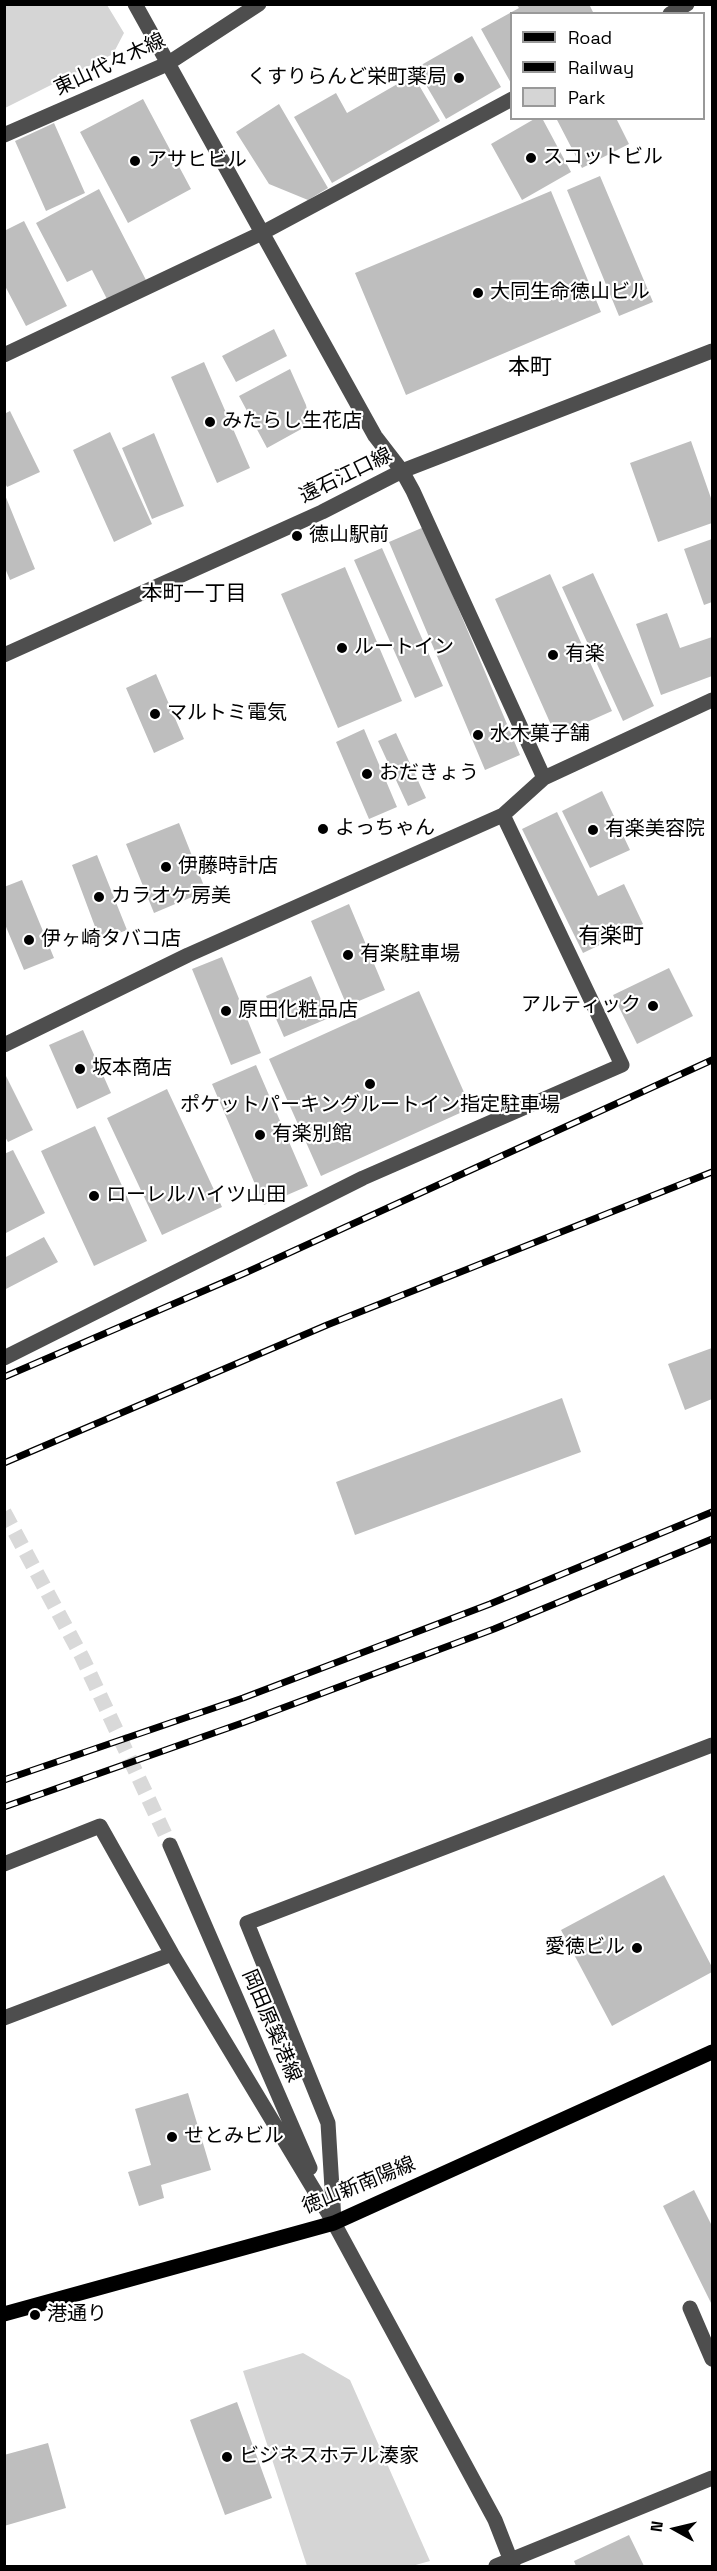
<!DOCTYPE html>
<meta charset="utf-8">
<style>
body{margin:0}
#map{position:relative;width:717px;height:2571px;overflow:hidden;background:#fff;font-family:"Space Grotesk",sans-serif}
canvas{display:block}
.frame{position:absolute;inset:0;border:6px solid #000;pointer-events:none}
.legend{position:absolute;left:510px;top:12px;width:195px;height:108px;box-sizing:border-box;background:#fff;border:2px solid #999;margin:0;padding:8px 10px;list-style:none;font-size:18px;color:#000}
.legend li{display:flex;align-items:center;gap:12px;height:30px}
.legend b{width:30px;border:2px solid #999}
.north{position:absolute;left:645px;top:2499px;width:60px;height:60px;-webkit-text-stroke:4px #fff;paint-order:stroke;rotate:278deg;font-size:16px;font-weight:700;line-height:24px;text-align:center;color:#000}
.north::after{content:'';display:block;margin:auto;width:21px;height:27px;background:#000;clip-path:polygon(50% 0,100% 100%,50% 72%,0 100%)}
</style>
<div id="map">
<canvas width="717" height="2571"></canvas>
<div class="frame"></div>
<ul class="legend">
<li><b style="height:8px;background:#000"></b>Road</li>
<li><b style="height:8px;background:#000"></b>Railway</li>
<li><b style="height:16px;background:#d5d5d5"></b>Park</li>
</ul>
<div class="north">N</div>
</div>
<script>
const c = document.querySelector('canvas').getContext('2d');
c.lineJoin = 'round';
function paint(path, color) { c.fillStyle = color; c.fill(path, 'evenodd'); }
function strokePath(path, color, width, dash) { c.strokeStyle = color; c.lineWidth = width; c.lineCap = dash ? 'butt' : 'round'; c.setLineDash(dash || []); c.stroke(path); }
function drawText(font, color, halo, rows, align = 'center') {
  c.font = font + ' "Space Grotesk","Noto Sans JP",sans-serif'; c.lineWidth = 4.5; c.setLineDash([]); c.textBaseline = 'middle'; c.strokeStyle = halo; c.fillStyle = color; for (const [text, x, y, turn = 0] of rows) {
    c.save(); c.translate(x, y); c.rotate((+turn || 0) * Math.PI / 180); c.textAlign = isNaN(turn) ? turn : align; if (halo) c.strokeText(text, 0, 0); c.fillText(text, 0, 0); c.restore();
  }
}
const green = new Path2D(`
 M5 4 107 5 124 33 113 54 5 108Z
 M303 2353 350 2380 430 2561 412 2566H307L243 2371Z`);
const building = new Path2D(`
 M516 4H589L594 14H512V85L481 29 519 8Z
 M472 36 501 87 446 119 416 68Z
 M413 75 440 121 332 183 294 117 336 93 347 113Z
 M143 99 191 189 128 223 80 132Z
 M279 104 328 188 308 200 269 184 236 132Z
 M536 118H542L571 172 522 200 491 144Z
 M556 118H616L629 144 582 168Z
 M54 123 85 193 46 211 15 141Z
 M600 176 653 302 619 316 567 190Z
 M99 189 146 280 108 301 92 270 67 282 36 223Z
 M551 191 601 312 406 395 355 273Z
 M24 221 67 306 26 326 4 284V231Z
 M274 329 287 356 236 382 222 356Z
 M204 362 250 468 217 483 171 377Z
 M290 369 306 405 309 420 305 427 267 448 239 396Z
 M10 411 40 472 7 487 4 481V414Z
 M110 432 152 524 114 542 73 450Z
 M154 433 184 506 152 519 122 448Z
 M691 441 712 501V523L658 542 630 463Z
 M5 495 35 569 10 580 4 566Z
 M424 527 520 755 485 770 389 542Z
 M712 539V602L704 605 684 549Z
 M382 548 443 686 415 698 354 560Z
 M345 567 402 701 338 728 281 594Z
 M593 573 654 706 623 721 562 587Z
 M550 574 612 711 556 736 495 599Z
 M667 613 680 648 712 637V676L661 695 636 624Z
 M156 674 184 739 154 753 126 688Z
 M364 729 397 807 369 819 336 742Z
 M396 733 426 798 408 806 378 741Z
 M602 791 630 850 590 868 562 811Z
 M557 812 598 896 624 884 643 924 583 953 522 829Z
 M179 823 206 891 154 913 126 844Z
 M97 855 127 930 100 940 72 865Z
 M22 880 54 958 24 970 4 922V887Z
 M349 904 385 990 347 1006 311 921Z
 M222 957 261 1053 231 1065 192 969Z
 M669 968 693 1016 637 1044 613 995Z
 M311 976 329 1018 284 1037 266 996Z
 M419 991 471 1108 321 1176 269 1059Z
 M83 1030 111 1093 77 1109 49 1045Z
 M256 1065 308 1186 264 1205 212 1084Z
 M4 1072 33 1130 8 1142 4 1135Z
 M167 1089 222 1207 162 1235 107 1118Z
 M95 1126 147 1241 94 1266 41 1151Z
 M13 1150 45 1213 4 1234V1154Z
 M44 1237 58 1262 4 1290V1258Z
 M712 1348V1399L685 1410 668 1364Z
 M562 1398 581 1452 355 1535 336 1482Z
 M664 1875 712 1967V1972L612 2026 561 1930Z
 M188 2093 211 2170 161 2185 164 2198 139 2206 128 2172 151 2165 135 2109Z
 M694 2190 712 2226V2305L663 2206Z
 M237 2402 272 2498 225 2515 190 2420Z
 M48 2443 66 2508 4 2526V2455Z
 M629 2535 644 2566H576L574 2561Z`);
const minorTunnel = new Path2D(`
 M4 1512 82 1657 170 1845`);
const minor = new Path2D(`
 M135 4 375 436 402 471 413 491 544 778
 M670 14 687 4
 M4 135 167 64 259 4
 M4 355 262 233 512 99
 M4 655 322 512 402 471 712 351
 M4 1045 188 955 503 815 544 778 712 700
 M4 1358 363 1178 622 1065 503 815
 M170 1845 310 2168
 M4 1864 100 1826 172 1954 334 2223 495 2520 513 2566
 M4 2018 172 1954
 M334 2221 328 2123 247 1923 712 1745
 M690 2308 712 2359
 M496 2566 712 2478`);
const major = new Path2D(`
 M4 2314 334 2223 712 2052`);
const rail = new Path2D(`
 M4 1377 245 1273 712 1060
 M4 1463 327 1325 712 1172
 M4 1780 243 1698 490 1604 712 1512
 M4 1807 245 1722 494 1629 712 1539`);
const markers = [
 [459,78,6,"#000"],
 [531,158,6,"#000"],
 [135,161,6,"#000"],
 [478,293,6,"#000"],
 [210,422,6,"#000"],
 [297,536,6,"#000"],
 [342,648,6,"#000"],
 [553,655,6,"#000"],
 [155,714,6,"#000"],
 [478,735,6,"#000"],
 [367,774,6,"#000"],
 [323,829,6,"#000"],
 [593,830,6,"#000"],
 [166,867,6,"#000"],
 [99,897,6,"#000"],
 [29,940,6,"#000"],
 [348,955,6,"#000"],
 [653,1006,6,"#000"],
 [226,1011,6,"#000"],
 [80,1069,6,"#000"],
 [370,1084,6,"#000"],
 [260,1135,6,"#000"],
 [94,1196,6,"#000"],
 [637,1948,6,"#000"],
 [172,2137,6,"#000"],
 [35,2315,6,"#000"],
 [227,2457,6,"#000"]
];
const streetNames = [
 ["東山代々木線",110,65,-25],
 ["遠石江口線",346,476,-26],
 ["岡田原築港線",271,2026,67],
 ["徳山新南陽線",359,2186,-22]
];
const poiNames = [
 ["くすりらんど栄町薬局",447,78,"right"],
 ["スコットビル",543,158],
 ["アサヒビル",147,161],
 ["大同生命徳山ビル",490,293],
 ["みたらし生花店",222,422],
 ["徳山駅前",309,536],
 ["ルートイン",354,648],
 ["有楽",565,655],
 ["マルトミ電気",167,714],
 ["水木菓子舗",490,735],
 ["おだきょう",379,774],
 ["よっちゃん",335,829],
 ["有楽美容院",605,830],
 ["伊藤時計店",178,867],
 ["カラオケ房美",111,897],
 ["伊ヶ崎タバコ店",41,940],
 ["有楽駐車場",360,955],
 ["アルティック",641,1006,"right"],
 ["原田化粧品店",238,1011],
 ["坂本商店",92,1069],
 ["ポケットパーキングルートイン指定駐車場",370,1106,"center"],
 ["有楽別館",272,1135],
 ["ローレルハイツ山田",106,1196],
 ["愛徳ビル",625,1948,"right"],
 ["せとみビル",184,2137],
 ["港通り",47,2315],
 ["ビジネスホテル湊家",239,2457]
];
const neighbourhoodNames = [
 ["本町一丁目",194,594]
];
const quarterNames = [
 ["本町",530,368],
 ["有楽町",611,937]
];
paint(green, '#d5d5d5');
paint(building, '#bebebe');
strokePath(minorTunnel, '#d9d9d9', 15, [15, 8]);
strokePath(minor, '#4e4e4e', 15);
strokePath(major, '#000', 15);
strokePath(rail, '#000', 7);
strokePath(rail, '#fff', 4.5, [14]);
for (const [x, y, r, color] of markers) { const dot = new Path2D(); dot.arc(x, y, r, 0, 2 * Math.PI); c.fillStyle = color; c.fill(dot); strokePath(dot, '#fff', 2); }
drawText('20px', '#000', '#fff', streetNames);
drawText('20px', '#000', '#fff', poiNames, 'left');
drawText('21px', '#000', '#fff', neighbourhoodNames);
drawText('22px', '#000', '#fff', quarterNames);
</script>
